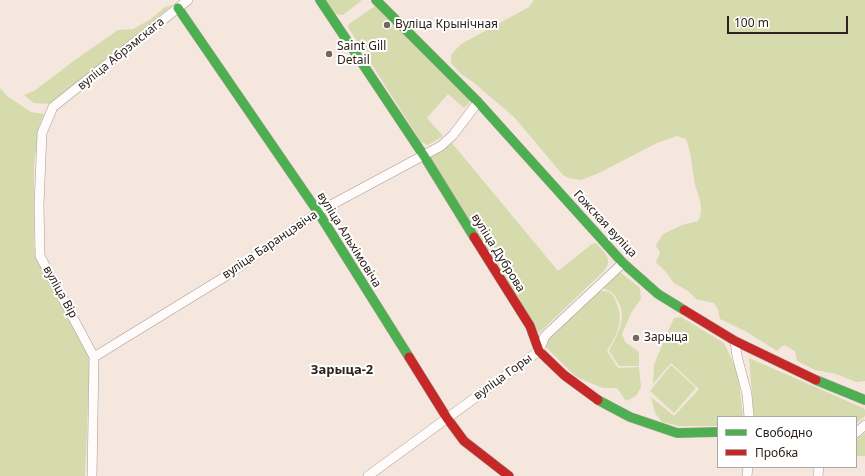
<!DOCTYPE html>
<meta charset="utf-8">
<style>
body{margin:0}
#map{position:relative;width:865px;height:476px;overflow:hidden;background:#f5e6de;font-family:"Noto Sans",sans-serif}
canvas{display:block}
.legend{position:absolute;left:717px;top:416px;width:140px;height:52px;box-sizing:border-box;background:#fff;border:1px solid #aba7a4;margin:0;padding:5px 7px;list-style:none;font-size:12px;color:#2e221b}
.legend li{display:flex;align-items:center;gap:8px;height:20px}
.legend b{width:20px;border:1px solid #aba7a4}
.scale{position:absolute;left:727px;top:16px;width:121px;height:18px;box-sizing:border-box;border:2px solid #2e221b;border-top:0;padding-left:5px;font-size:12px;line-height:14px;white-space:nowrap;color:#2e221b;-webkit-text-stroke:3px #fff;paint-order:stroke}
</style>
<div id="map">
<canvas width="865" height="476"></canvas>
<ul class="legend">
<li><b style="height:5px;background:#4caf50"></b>Свободно</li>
<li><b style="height:5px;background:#c62828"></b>Пробка</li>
</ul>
<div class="scale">100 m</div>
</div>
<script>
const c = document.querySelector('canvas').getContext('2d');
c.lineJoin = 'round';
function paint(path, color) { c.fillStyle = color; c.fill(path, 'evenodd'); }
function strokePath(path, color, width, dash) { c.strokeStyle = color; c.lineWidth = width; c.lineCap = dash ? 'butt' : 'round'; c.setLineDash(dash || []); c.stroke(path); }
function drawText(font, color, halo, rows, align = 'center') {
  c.font = font + ' "Noto Sans",sans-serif'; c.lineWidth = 4; c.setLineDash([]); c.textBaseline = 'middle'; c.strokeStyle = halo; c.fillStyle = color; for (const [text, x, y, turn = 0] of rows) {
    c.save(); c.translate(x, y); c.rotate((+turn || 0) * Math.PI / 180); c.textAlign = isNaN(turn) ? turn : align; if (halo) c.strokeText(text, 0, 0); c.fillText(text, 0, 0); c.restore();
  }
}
const green = new Path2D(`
 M325 0H361V1L343 15 335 14Z
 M534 0H865V381L856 382 836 374 815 370 797 361 795 351 784 345 777 351 747 332 720 319 718 310 714 303 696 299 688 291 674 283 665 271 656 262 660 253 656 245 663 234 682 225 698 221C706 207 696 193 694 179 691 163 692 155 686 139L677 136 657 143 597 174 581 180 569 178 563 175 514 117 473 82 461 74 451 63V55L461 44 529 7Z
 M173 5 52 104 34 103 24 95 34 91 75 60 118 30 133 29 151 19 165 7Z
 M375 6 469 100V104L464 108 448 94 427 118 443 136 428 145 421 142 348 27 349 24Z
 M0 88 7 96 31 112 44 114 39 126 34 166V246L42 270 90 359 85 476H0Z
 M452 143 558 271 592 244 596 243C604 252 614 259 604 271L539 333 429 158Z
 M620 272 640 288 641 299 631 313 622 334 625 342 639 352V366H619L609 351C617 335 627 320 619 303 614 293 613 293 603 288Z
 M600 291C610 291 613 293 616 302 625 322 617 334 607 351L618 368 639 367 641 387 636 396 626 401 617 388H603L576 377 545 346 554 331Z
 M681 317 724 343 738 373 743 417H718V426H679L662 422 655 413 651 397 674 416 699 389 671 363 653 384 654 365 664 340 674 318Z
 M749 358 863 408 865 410V416L856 424V417H754Z
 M671 365 696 388 674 413 650 391Z
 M865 433V456H856V440Z`);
const street = new Path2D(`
 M735 341 737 356 747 394 749 417
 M94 357 226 276 318 212 441 146 453 135 478 102
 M856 433 865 425
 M92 476 94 357 40 256 39 205 42 133 53 107 188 0
 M368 476 539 351 545 336 623 263
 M747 476 748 467
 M818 476 819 467`);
const fast = new Path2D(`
 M320 0 424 156 474 237
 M376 0 478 102 623 263 658 294 684 310
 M178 8 318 212 409 357
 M816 380 865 400
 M598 400 630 417 677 433 718 432`);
const jam = new Path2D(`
 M474 237 530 326 539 351 564 375 598 400
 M684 310 735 341 816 380
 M409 357 447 418 464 441 509 476`);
const markers = [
 [387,25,4,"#74675f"],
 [329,54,4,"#74675f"],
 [636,338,4,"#74675f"]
];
const poiNames = [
 ["Вуліца Крынічная",395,25],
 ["Saint Gill",337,47],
 ["Detail",337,61],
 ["Зарыца",644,338]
];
const streetNames = [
 ["вуліца Абрэмскага",121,54,-39],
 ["Гожская вуліца",605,224,47],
 ["вуліца Альхімовіча",349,240,58],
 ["вуліца Баранцэвіча",270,245,-34],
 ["вуліца Дуброва",498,253,58],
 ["вуліца Вір",60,292,61],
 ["вуліца Горы",503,377,-36]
];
const neighbourhoodNames = [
 ["Зарыца-2",342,370]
];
paint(green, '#d6dbae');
strokePath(street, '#a89c95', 10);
strokePath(fast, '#a89c95', 10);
strokePath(jam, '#a89c95', 10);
strokePath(street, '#fefbfa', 9);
strokePath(fast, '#4caf50', 9);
strokePath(jam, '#c62828', 9);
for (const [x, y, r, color] of markers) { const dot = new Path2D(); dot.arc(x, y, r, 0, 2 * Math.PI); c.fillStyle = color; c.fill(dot); strokePath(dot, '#fff', 1.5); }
drawText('12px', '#2e221b', '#fff', poiNames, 'left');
drawText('12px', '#2e221b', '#fff', streetNames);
drawText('bold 13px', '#2e221b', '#fff', neighbourhoodNames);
</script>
